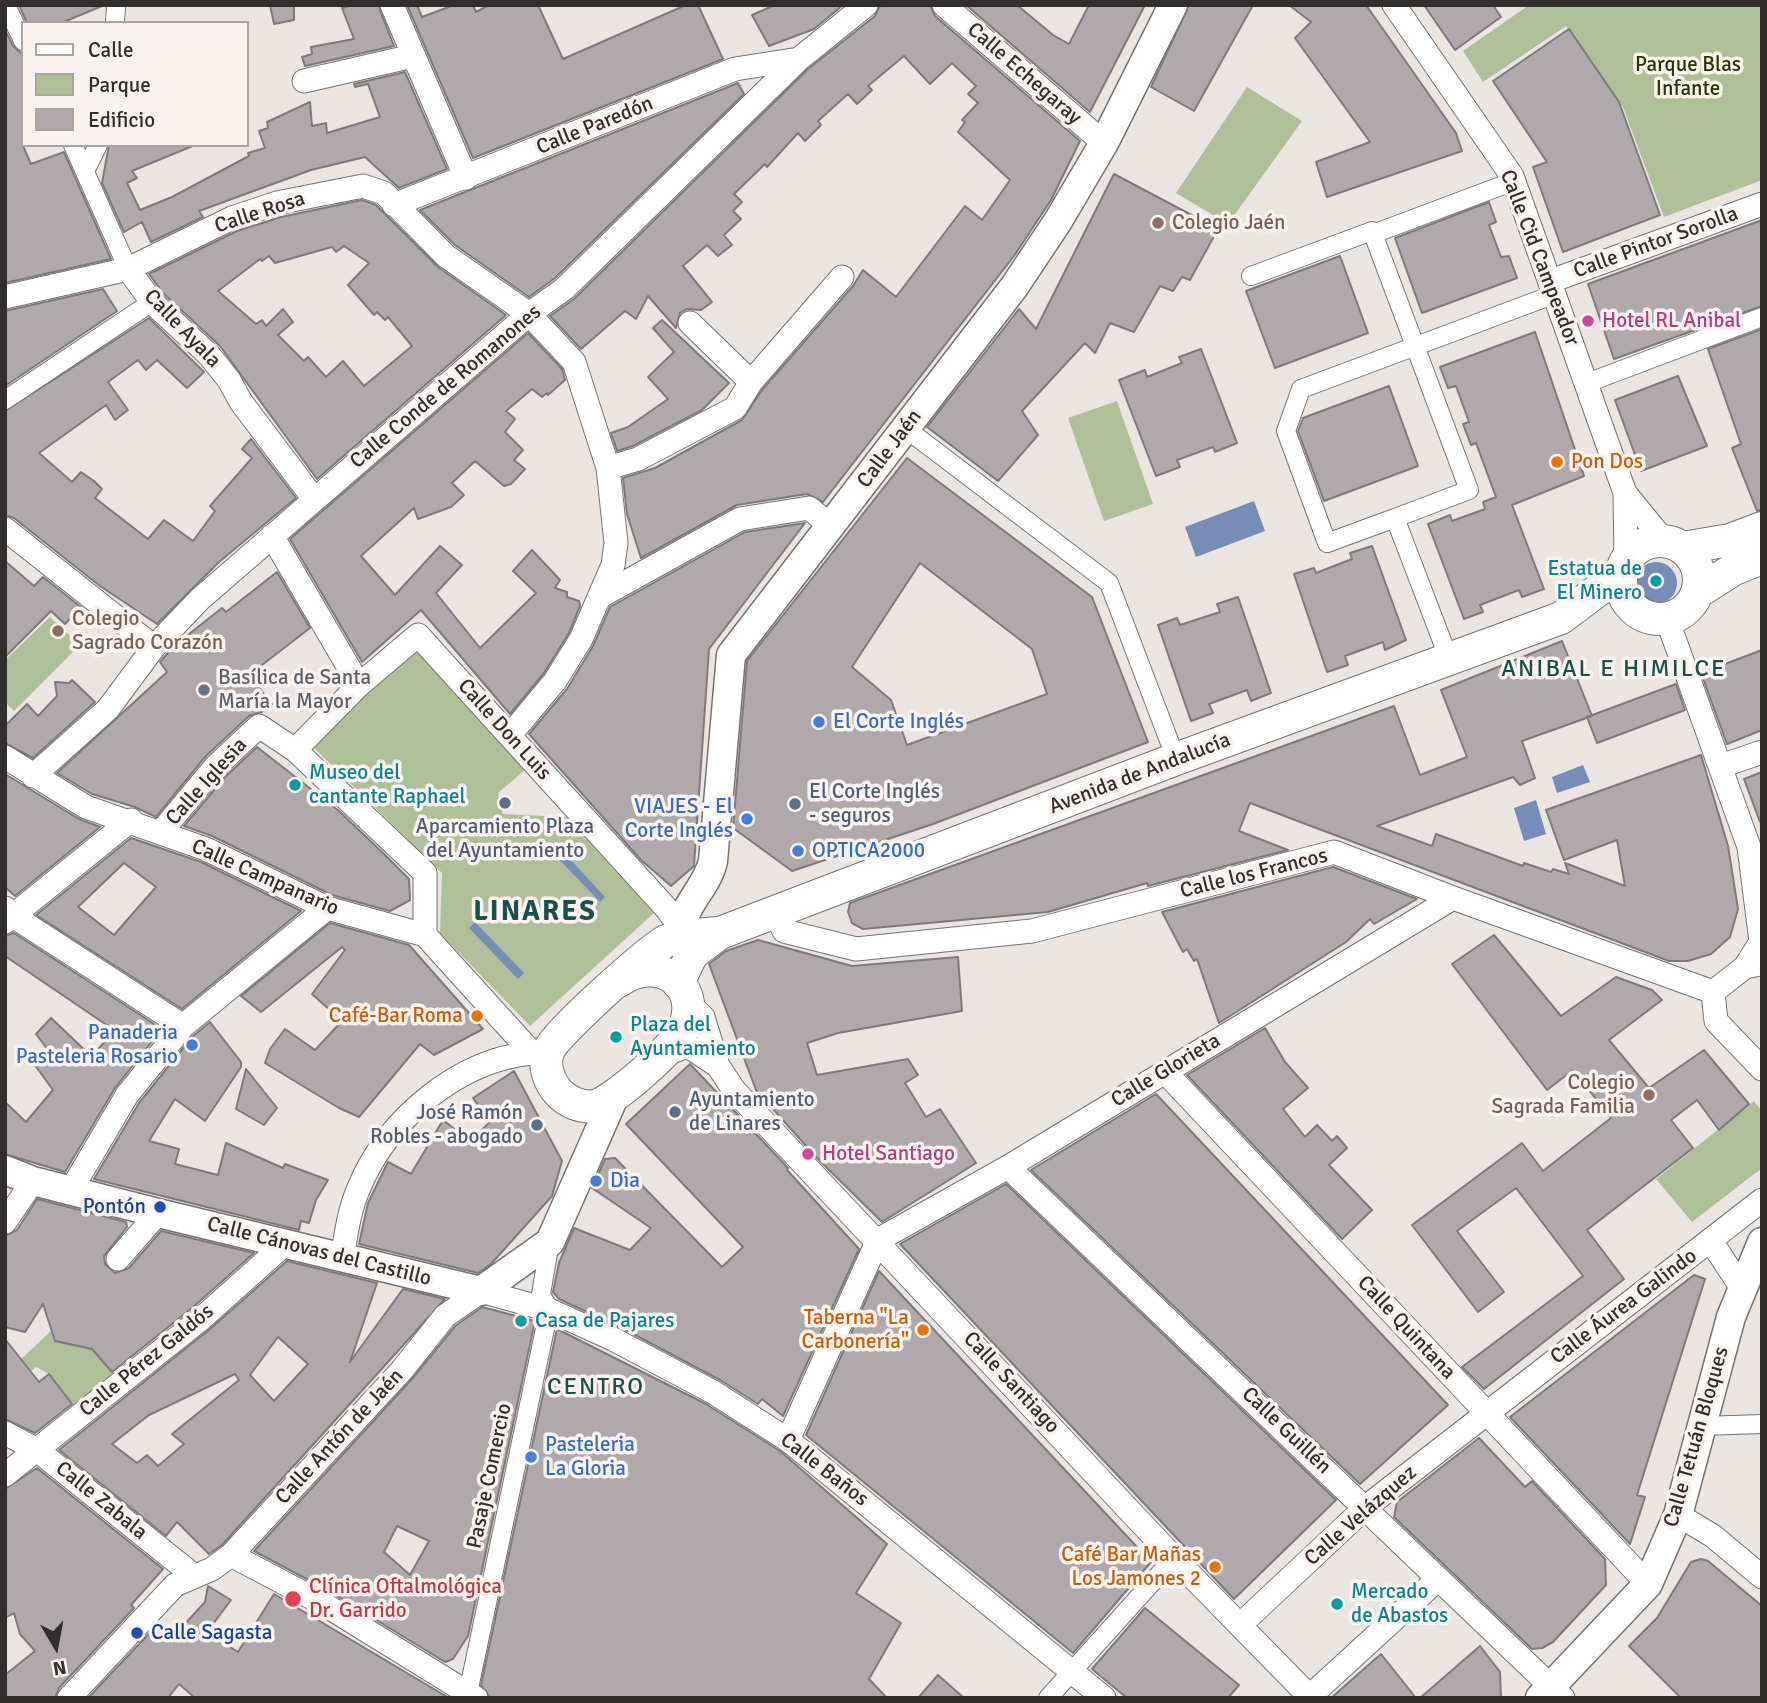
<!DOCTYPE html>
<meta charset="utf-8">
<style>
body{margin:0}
#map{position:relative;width:1767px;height:1703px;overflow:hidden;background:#ebe5e2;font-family:Signika,sans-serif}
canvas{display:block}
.frame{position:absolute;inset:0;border:7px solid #312e2d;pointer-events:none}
.legend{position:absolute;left:21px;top:21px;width:228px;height:126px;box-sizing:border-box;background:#f9f2ef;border:2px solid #a9a4a1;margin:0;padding:9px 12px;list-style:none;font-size:21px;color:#312e2d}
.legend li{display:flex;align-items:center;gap:14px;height:35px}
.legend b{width:35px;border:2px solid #a9a4a1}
.north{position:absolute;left:21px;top:1612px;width:70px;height:70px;-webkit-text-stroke:5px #f9f2ef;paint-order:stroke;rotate:170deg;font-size:19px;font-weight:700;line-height:28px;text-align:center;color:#312e2d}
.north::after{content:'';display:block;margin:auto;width:24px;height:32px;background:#312e2d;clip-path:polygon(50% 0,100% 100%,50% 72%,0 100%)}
</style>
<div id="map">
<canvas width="1767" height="1703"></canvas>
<div class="frame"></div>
<ul class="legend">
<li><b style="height:9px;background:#fff"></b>Calle</li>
<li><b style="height:19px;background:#aebf99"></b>Parque</li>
<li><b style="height:19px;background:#b0a9ab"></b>Edificio</li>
</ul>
<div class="north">N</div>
</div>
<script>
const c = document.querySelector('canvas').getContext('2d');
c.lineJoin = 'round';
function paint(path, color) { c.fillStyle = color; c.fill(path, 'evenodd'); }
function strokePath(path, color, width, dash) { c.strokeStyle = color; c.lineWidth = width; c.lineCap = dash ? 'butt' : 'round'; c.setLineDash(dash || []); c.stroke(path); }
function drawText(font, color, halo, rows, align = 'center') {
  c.font = font + ' Signika,sans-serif'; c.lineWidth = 7; c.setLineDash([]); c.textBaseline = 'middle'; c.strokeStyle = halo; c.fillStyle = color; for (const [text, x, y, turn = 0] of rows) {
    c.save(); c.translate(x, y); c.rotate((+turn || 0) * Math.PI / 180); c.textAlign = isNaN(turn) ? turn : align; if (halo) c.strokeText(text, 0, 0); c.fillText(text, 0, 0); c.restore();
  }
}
const green = new Path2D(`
 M1529 5H1762V180L1664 217 1623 107 1566 26 1483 82 1463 51Z
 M1247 87 1302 121 1228 224 1176 193Z
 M1117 401 1153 504 1104 521 1068 418Z
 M50 617 80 645 14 711 5 702V660Z
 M417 644 531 765 498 793 503 814 566 817 654 913 530 1026 440 933 442 873 310 744Z
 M1754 1101 1762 1111V1168L1692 1222 1656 1179Z
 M52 1330 56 1341 92 1349 114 1374 74 1406 49 1374 36 1367 31 1371 21 1359Z`);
const water = new Path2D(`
 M1254 501 1265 531 1196 557 1185 527Z
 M1635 583a21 21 0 1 1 42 0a21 21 0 1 1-42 0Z
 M1583 765 1590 782 1557 793 1552 777Z
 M1536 800 1546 834 1524 841 1514 808Z
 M557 845 605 897 600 902 551 851Z
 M475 922 524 973 518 979 469 928Z`);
const building = new Path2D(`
 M19 5H102V6L61 23H27Z
 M270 5H294V20L274 24Z
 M354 5H378L394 46 305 66 302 57 312 54 311 47 354 39 342 8Z
 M407 5H417L422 17 454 5H473L476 12 489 5H538L563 59 686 5H698L723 59 473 158Z
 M775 5H843L814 29 769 46 752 15Z
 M880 5H930L935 16 1080 141 1051 200 1014 256 823 502 807 494 737 505 641 558 627 514 623 478 655 468 742 420 762 390 853 286 863 270 896 297 965 206 982 220 1010 180 958 132 965 122 962 120 978 103 968 94 976 86 952 63 930 84 904 56 868 86 872 90 857 104 848 94 818 121 821 125 805 141 798 133 767 167 765 164 734 194 742 202 733 211 741 219 724 235 732 245 718 256 707 245 683 266 712 302 701 310 687 309 680 313 676 328 648 296 636 319 625 311 581 349 550 316 574 299 808 69 875 16Z
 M966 5H1017L1053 35 1069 44 1089 5H1145L1090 112Z
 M1189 5H1253L1194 111 1151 87Z
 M1289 5H1366L1456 133 1462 151 1327 197 1316 162 1370 142 1295 38 1311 22Z
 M1424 5H1493L1501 17 1455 50Z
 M1569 29 1619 102 1660 215 1563 252 1533 167 1547 162 1493 81Z
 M5 30 13 46 23 55V146L31 164 64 152 111 259 5 283Z
 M405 72 447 169 399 188 365 157 311 170 199 211 203 217 151 242 142 222 124 232 102 183 109 145H195L132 171 137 178 127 183 140 210 172 197 249 156 248 153 265 148 259 131 268 128 267 122 310 102 312 126 326 123 327 133 380 117 368 84 355 87 354 84Z
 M738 83 744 94 555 278 529 297 455 245 420 210Z
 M1114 174 1218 229 1190 280 1182 277 1173 291 1160 286 1134 332 1110 323 1095 353 1085 343 1022 411 1038 435 998 481 927 427 1019 309 1036 329Z
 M362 200 376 205 438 267 506 315 317 479 220 346 163 293 149 274 237 231 281 217ZM344 246 369 263 348 285 374 315 377 312 385 320 388 317 412 346 364 386 343 361 326 377 308 357 304 361 278 335 293 322 283 309 266 326 262 320 256 324 218 291 260 259 262 261 269 256 275 263 332 247 336 252Z
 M1489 202 1496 222 1489 225 1501 257 1509 256 1517 278 1422 313 1395 238Z
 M1762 220V306L1614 359 1588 284Z
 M1340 256 1368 333 1275 368 1246 291Z
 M103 289 117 311 5 386V311Z
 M149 318 204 372 187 388 157 360 146 370 138 360 108 382 128 410 115 420 106 405 39 453 72 482 81 472 94 481 102 489 95 498 148 539 164 520 193 541 215 511 210 506 252 458 242 449 251 439 296 498 219 562 157 624 100 586 14 518 5 515V411Z
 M662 320 729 383 702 410 633 446 617 451 611 433 628 427 668 399 648 377 674 352 653 328Z
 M1762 329V510L1757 511 1732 448 1741 444 1708 349Z
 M1535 332 1584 476 1512 505 1544 589 1522 597 1519 590 1480 605 1483 612 1464 619 1428 524 1450 515 1452 521 1485 509 1483 502 1496 497 1476 443 1471 445 1463 424 1469 422 1456 386 1448 388 1440 367Z
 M528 333 562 369 565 380 548 395 547 393 542 397 532 389 506 411 515 419 505 432 523 450 514 460 525 469 511 484 504 486 475 461 452 483 464 495 451 507 418 519 414 508 361 556 395 595 440 546 462 565 436 593 480 648 536 593 513 571 532 550 560 580 555 588 567 592V597L579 601 580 606 569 633 544 673 510 714 421 610 362 662 290 539Z
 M1201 349 1237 443 1215 452 1213 447 1177 460 1180 467 1156 476 1119 380 1145 370 1147 377 1182 363 1179 357Z
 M1678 376 1707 446 1641 471 1615 400Z
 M1389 386 1418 466 1324 501 1298 431 1303 418Z
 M907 458 1092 597 1148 742 933 824 792 871 733 828 747 661ZM920 563 1032 649 1047 694 907 745 891 700 852 667Z
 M805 523 709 649 694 866 671 886 641 860 529 734 567 689 593 646 610 607 745 532Z
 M1372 546 1406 640 1385 650 1383 642 1345 656 1348 665 1327 672 1294 574 1314 568 1316 573 1352 559 1350 553Z
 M5 561 34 586 43 577 81 607 65 624 51 611 5 657Z
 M277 572 310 628 249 675 272 704 262 712 249 716 205 757 156 817 135 807 92 794 57 773 167 672 160 662 174 646 222 608 226 612Z
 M1238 597 1271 693 1251 701 1247 690 1209 704 1213 713 1191 721 1158 625 1177 618 1180 625 1220 612 1217 604Z
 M1562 641 1592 716 1522 741 1535 778 1520 785 1513 777 1377 826 1432 846 1436 834 1523 866 1524 863 1551 872 1553 869 1569 874 1565 863 1625 886 1617 840 1564 860 1546 810 1701 755 1728 846 1738 909 1730 937 1711 954 1688 961H1669L1250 803 1239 831 1288 850 1148 886 1147 883 1048 912 863 929 852 923 848 912 850 903 1394 706 1420 775 1467 757 1441 690Z
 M1762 650V730L1727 744 1701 673Z
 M72 680 95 702 33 758 5 743V726L27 704 38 716 57 696 55 682 69 683Z
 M1676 684 1685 710 1597 743 1587 717Z
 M257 747 339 811 384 854 409 879 410 900 390 911 332 895 212 836 184 826 225 777Z
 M1762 772V822H1760L1744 779Z
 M5 774 79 819 100 827 15 896 5 887Z
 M131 838 201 862 301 911 182 1009 36 915ZM124 863 156 887 114 935 78 907Z
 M1333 867 1417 899 1374 924 1370 919 1346 942 1219 1023 1197 959 1194 961 1187 949 1183 952 1162 912Z
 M330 923 409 945 483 1029 434 1055 420 1044 359 1117 339 1108 265 1063 270 1049 285 1029 315 1050 342 1021 312 994 345 950 342 947 261 1012 241 996Z
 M14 933 162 1029 115 1088 65 1172 5 1154V1102L26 1122 53 1090 34 1064 48 1050 36 1034 51 1018 92 1057 114 1030 5 956V936Z
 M1494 935 1561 1016 1616 977 1652 990 1662 1000 1609 1040 1649 1088 1704 1050 1749 1104 1719 1130 1697 1100 1671 1120 1693 1148 1587 1230 1624 1279 1484 1389 1462 1367 1583 1276 1516 1188 1457 1231 1504 1292 1478 1312 1412 1225 1522 1143 1543 1171 1611 1118 1573 1070 1547 1090 1452 964Z
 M758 940 852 966 958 957 962 1011 838 1033 807 1043 817 1075 908 1059 918 1075 905 1083 926 1117 940 1109 976 1163 882 1222 816 1157 756 1090 709 964 726 951Z
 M210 1022 241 1062V1067L205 1121 175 1099 149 1141 179 1149 175 1164 218 1175 226 1143 283 1168 285 1164 328 1180 316 1200 309 1223 301 1221 299 1230 94 1179 139 1103 193 1036Z
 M1265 1028 1285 1062 1308 1088 1283 1109 1305 1137 1317 1125 1332 1141 1337 1136 1347 1148 1329 1165 1372 1210 1342 1239 1187 1075Z
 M690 1064 788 1168 787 1170 859 1249 783 1416 762 1399 758 1404 720 1380 620 1327 559 1299 553 1292 559 1263 574 1228 630 1250 651 1228 592 1188 605 1159 615 1158 722 1267 743 1247 626 1124Z
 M246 1069 277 1108 264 1125 236 1109Z
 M514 1071 562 1161 552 1196 491 1264 478 1273 359 1244 368 1203 388 1162 411 1174 443 1120 470 1141 490 1122 473 1098Z
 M1156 1094 1448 1405 1360 1484 1031 1170Z
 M1006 1184 1336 1500 1234 1599 900 1244Z
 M37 1199 126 1222 127 1227 104 1256 105 1264 115 1273 129 1268 161 1231 254 1253 192 1308 112 1372 92 1349 55 1341 43 1304 25 1332 5 1327V1236L17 1230Z
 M287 1261 377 1283 350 1362 403 1289 445 1299 222 1545 209 1554 177 1522 166 1536 59 1450 210 1329ZM278 1337 308 1364 274 1401 250 1375ZM235 1374 239 1380 172 1434 184 1444 158 1466 147 1455 137 1463 112 1444 149 1415Z
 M879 1271 1151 1562 1073 1653 806 1435Z
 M1694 1275 1705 1279 1637 1495 1645 1497 1630 1544 1510 1417Z
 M482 1307 535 1321 468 1636 453 1659 445 1662 329 1591 254 1551 412 1379 455 1326ZM397 1526 429 1541 410 1575 384 1552Z
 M557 1329 706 1404 780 1451 887 1544 856 1593 901 1623 869 1679 887 1698 490 1697 481 1685Z
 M5 1339 39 1382 49 1374 72 1404 35 1433 5 1419Z
 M1479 1438 1525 1487 1532 1481 1605 1559 1606 1585 1553 1642 1542 1648 1532 1649 1394 1517 1397 1502Z
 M37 1468 163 1569 131 1605 134 1608 59 1688 55 1698H5V1675L35 1651 20 1634 14 1613 5 1618V1489Z
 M1701 1559 1708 1561 1762 1606V1698H1681L1629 1646 1657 1618 1691 1562Z
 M208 1586 231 1600 207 1632 238 1652 274 1594 449 1698H195L179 1684 168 1698H88L157 1625 173 1637 205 1602Z
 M1145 1608 1239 1685 1228 1698H1127L1092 1669Z
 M1480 1646 1500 1672 1501 1698H1420Z
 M1381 1654 1416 1698H1331Z
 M938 1675 964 1698H918Z`);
const pedestrian = new Path2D(`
 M6 5 23 41
 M115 23 116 5
 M73 145 128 269
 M85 171 98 145
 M1373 234 1514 181
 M1251 276 1372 231 1469 490 1395 518 1449 659
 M1587 383 1762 317
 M5 400 152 302
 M905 428 1109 583 1176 759
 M1395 518 1327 543 1286 431 1301 389 1555 294
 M1702 1426 1762 1424
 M468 1693 549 1310 541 1294 550 1242
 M1048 1698 1174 1558`);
const minor = new Path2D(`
 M392 5 466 178
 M944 5 1104 143
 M1394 5 1512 176 1625 493 1626 561
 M304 81 413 56
 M394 205 735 69 799 59
 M128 269 152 302 209 355 229 380 241 402 314 499
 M1551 281 1762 204
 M5 297 128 269 232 218 277 203 363 186 384 193 446 256 529 314 574 362 608 468 616 543 613 565 581 639 555 681 510 735
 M690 323 751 382
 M608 468 638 459 735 408 751 382 842 277
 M1625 493 1664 541
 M5 529 154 647
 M272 536 359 685
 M601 596 740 519 809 508 831 526
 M1667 619 1749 847 1761 942 1745 967
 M295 750 359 685 418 635 667 909 677 923 682 940
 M5 757 86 807 206 849 327 908 425 935
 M1721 766 1762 752
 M33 776 108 709 154 647 200 599 529 314 564 289 799 59 866 5
 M161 832 215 767 259 726 295 750 425 873V935
 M5 908 13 916 183 1026
 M775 912 784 931 856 949 1032 931 1334 852 1453 898 1713 992
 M5 922 131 820
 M425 935 532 1053 541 1055
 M1713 992 1716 1021 1762 1069
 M1713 992 1745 967 1760 964
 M687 1002 703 1017 718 1066
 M663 1055 688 1046 718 1066 734 1090 1174 1558 1309 1696
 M1165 1072 1648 1584
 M1008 1167 1563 1698
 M71 1190 127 1095 183 1026 327 908
 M5 1222 33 1181
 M878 1240 1008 1167 1453 898
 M1711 1241 1741 1287
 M342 1258C346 1235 349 1211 358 1190 386 1120 458 1060 532 1053
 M118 1259 158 1213
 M5 1433 37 1450 193 1575
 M788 1440 878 1240
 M5 1475 201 1319 286 1243
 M1678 1515 1713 1536 1762 1577
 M231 1555 322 1603 476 1698
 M1240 1625 1366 1507 1762 1200
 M69 1698 175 1585 212 1569 231 1555 402 1370 445 1316 481 1291 549 1310 613 1339 713 1392 788 1440 1104 1698
 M1308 1698 1437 1580`);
const tertiary = new Path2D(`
 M681 937C679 907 707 889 713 861L731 655 1014 287 1058 221 1104 143 1173 5
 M5 1170 33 1181 158 1213 481 1291 550 1242 615 1095
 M1540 1698 1648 1584 1678 1515 1731 1317 1762 1242`);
const secondary = new Path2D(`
 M1621 580a39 39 0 1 1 78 0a39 39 0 1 1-78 0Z
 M1683 548 1730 540 1762 528
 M1698 592 1734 569 1762 558
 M619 981C656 954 701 982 685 1026 678 1044 613 1103 594 1106 582 1108 568 1102 560 1094 549 1083 542 1064 549 1050 556 1033 648 951 666 941 682 934 702 935 719 933
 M678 983 692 954 720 933 1176 759 1561 618 1621 573`);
const markers = [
 [1158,223,7,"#8d6e63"],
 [1588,321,7,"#d1479c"],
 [1557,462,7,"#e8710a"],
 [1656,581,7,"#0f9aa8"],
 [58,631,7,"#8d6e63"],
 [204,690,7,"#6b7280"],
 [819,722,7,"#3f7fe0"],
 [295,785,7,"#0f9aa8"],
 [505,803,7,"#5c6f8a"],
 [795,804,7,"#5c6f8a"],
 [747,819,7,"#3f7fe0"],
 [798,851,7,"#3f7fe0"],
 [477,1016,7,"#e8710a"],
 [616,1037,7,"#0f9aa8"],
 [192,1045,7,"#3f7fe0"],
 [1649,1095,7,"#8d6e63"],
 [675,1112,7,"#5c6f8a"],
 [537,1125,7,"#5c6f8a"],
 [808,1154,7,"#d1479c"],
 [596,1181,7,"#3f7fe0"],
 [160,1207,7,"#1a4fb4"],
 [521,1321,7,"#0f9aa8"],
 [923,1330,7,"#e8710a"],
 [531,1457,7,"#3f7fe0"],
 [1215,1567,7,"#e8710a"],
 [293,1599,9,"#e0444e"],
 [1337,1604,7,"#0f9aa8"],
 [137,1633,7,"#1a4fb4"]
];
const parkNames = [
 ["Parque Blas",1688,65],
 ["Infante",1688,89]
];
const streetNames = [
 ["Calle Echegaray",1024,74,41],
 ["Calle Paredón",595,126,-22],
 ["Calle Rosa",260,213,-18],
 ["Calle Pintor Sorolla",1656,243,-20],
 ["Calle Cid Campeador",1539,258,69],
 ["Calle Ayala",182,329,46],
 ["Calle Conde de Romanones",446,387,-40],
 ["Calle Jaén",890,449,-53],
 ["Calle Don Luis",504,730,48],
 ["Avenida de Andalucía",1140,774,-21],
 ["Calle Iglesia",207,782,-48],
 ["Calle los Francos",1254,874,-14],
 ["Calle Campanario",265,878,24],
 ["Calle Glorieta",1166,1071,-31],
 ["Calle Cánovas del Castillo",319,1252,14],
 ["Calle Áurea Galindo",1624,1307,-37],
 ["Calle Quintana",1406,1328,47],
 ["Calle Pérez Galdós",147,1361,-39],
 ["Calle Santiago",1011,1383,47],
 ["Calle Guillén",1286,1431,44],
 ["Calle Antón de Jaén",340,1437,-47],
 ["Calle Tetuán Bloques",1697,1437,-74],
 ["Calle Baños",824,1470,38],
 ["Pasaje Comercio",490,1476,-78],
 ["Calle Zabala",101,1501,39],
 ["Calle Velázquez",1361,1516,-41]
];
const educationNames = [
 ["Colegio Jaén",1172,223],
 ["Colegio",72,619],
 ["Sagrado Corazón",72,643],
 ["Colegio",1635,1083,"right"],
 ["Sagrada Familia",1635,1107,"right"]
];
const hotelNames = [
 ["Hotel RL Anibal",1602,321],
 ["Hotel Santiago",822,1154]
];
const foodNames = [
 ["Pon Dos",1571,462,"left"],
 ["Café-Bar Roma",463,1016],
 ["Taberna \"La",909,1318],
 ["Carbonería\"",909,1342],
 ["Café Bar Mañas",1201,1555],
 ["Los Jamones 2",1201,1579]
];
const cultureNames = [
 ["Estatua de",1642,569,"right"],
 ["El Minero",1642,593,"right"],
 ["Museo del",309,773],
 ["cantante Raphael",309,797],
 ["Plaza del",630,1025],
 ["Ayuntamiento",630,1049],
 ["Casa de Pajares",535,1321],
 ["Mercado",1351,1592],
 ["de Abastos",1351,1616]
];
const worshipNames = [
 ["Basílica de Santa",218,678],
 ["María la Mayor",218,702]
];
const shopNames = [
 ["El Corte Inglés",833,722],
 ["VIAJES - El",733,807,"right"],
 ["Corte Inglés",733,831,"right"],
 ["OPTICA2000",812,851],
 ["Panaderia",178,1033,"right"],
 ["Pasteleria Rosario",178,1057,"right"],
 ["Dia",610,1181],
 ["Pasteleria",545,1445],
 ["La Gloria",545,1469]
];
const serviceNames = [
 ["El Corte Inglés",809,792],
 ["- seguros",809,816],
 ["Aparcamiento Plaza",505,827,"center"],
 ["del Ayuntamiento",505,851,"center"],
 ["Ayuntamiento",689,1100],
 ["de Linares",689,1124],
 ["José Ramón",523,1113,"right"],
 ["Robles - abogado",523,1137,"right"]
];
const transitNames = [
 ["Pontón",146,1207],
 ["Calle Sagasta",151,1633,"left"]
];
const healthNames = [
 ["Clínica Oftalmológica",309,1587],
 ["Dr. Garrido",309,1611]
];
const quarterNames = [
 ["ANIBAL E HIMILCE",1614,670],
 ["CENTRO",596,1388]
];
const districtNames = [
 ["LINARES",535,913]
];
paint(green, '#aebf99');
paint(water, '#778cb6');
paint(building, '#b0a9ab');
strokePath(building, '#80797b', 2);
strokePath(pedestrian, '#77726f', 20);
strokePath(minor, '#77726f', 25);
strokePath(tertiary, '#77726f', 31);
strokePath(secondary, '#77726f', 34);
strokePath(pedestrian, '#fff', 18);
strokePath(minor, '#fff', 23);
strokePath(tertiary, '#fff', 28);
strokePath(secondary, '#fff', 32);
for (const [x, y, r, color] of markers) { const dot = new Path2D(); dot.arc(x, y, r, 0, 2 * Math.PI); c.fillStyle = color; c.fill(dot); strokePath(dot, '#f9f2ef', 2.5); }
drawText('21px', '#253601', '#f9f2ef', parkNames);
drawText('21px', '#312e2d', '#f9f2ef', streetNames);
drawText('21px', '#785e54', '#f9f2ef', educationNames, 'left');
drawText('21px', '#b23c85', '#f9f2ef', hotelNames, 'left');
drawText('21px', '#c56008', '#f9f2ef', foodNames, 'right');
drawText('21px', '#0d838f', '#f9f2ef', cultureNames, 'left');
drawText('21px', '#5b616d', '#f9f2ef', worshipNames, 'left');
drawText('21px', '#366cbe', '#f9f2ef', shopNames, 'left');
drawText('21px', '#4e5e75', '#f9f2ef', serviceNames, 'left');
drawText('21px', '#164399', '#f9f2ef', transitNames, 'right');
drawText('21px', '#be3a42', '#f9f2ef', healthNames, 'left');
c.letterSpacing = '2px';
drawText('24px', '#17514a', '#f9f2ef', quarterNames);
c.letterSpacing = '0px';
c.letterSpacing = '2px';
drawText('bold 28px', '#17514a', '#f9f2ef', districtNames);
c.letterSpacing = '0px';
</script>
